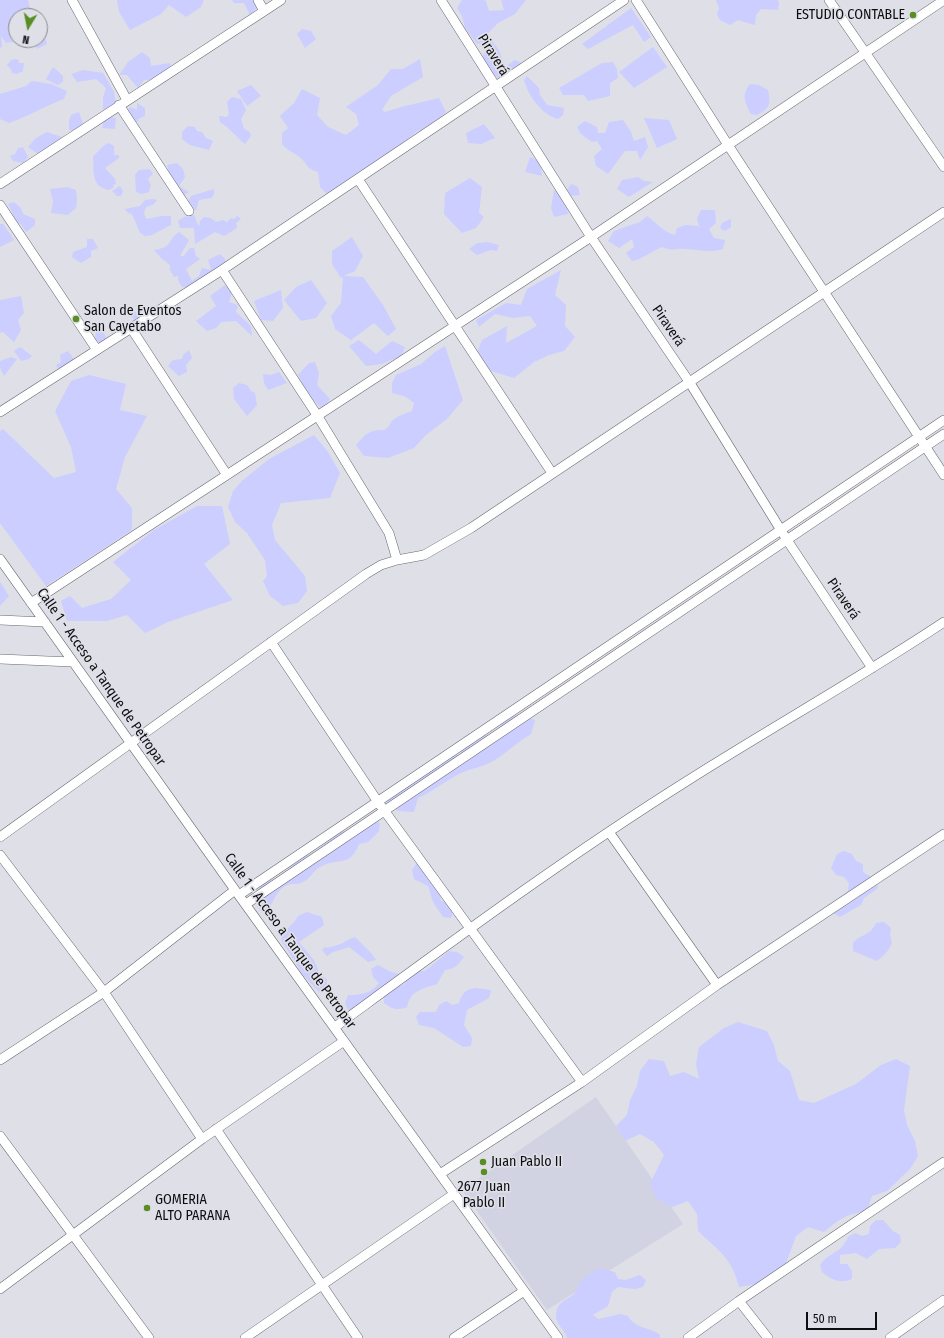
<!DOCTYPE html>
<meta charset="utf-8">
<style>
body{margin:0}
#map{position:relative;width:944px;height:1338px;overflow:hidden;background:#dfdfe8;font-family:"Fira Sans Condensed",sans-serif}
canvas{display:block}
.north{position:absolute;left:8px;top:8px;width:40px;height:40px;box-sizing:border-box;background:#dfdfe8;border:1px solid #8b8b92;border-radius:50%;rotate:190deg;font-size:11px;font-weight:700;line-height:16px;text-align:center;color:#0e0e11}
.north::after{content:'';display:block;margin:auto;width:14px;height:18px;background:#5a8d24;clip-path:polygon(50% 0,100% 100%,50% 72%,0 100%)}
.scale{position:absolute;left:806px;top:1312px;width:71px;height:18px;box-sizing:border-box;border:2px solid #0e0e11;border-top:0;padding-left:5px;font-size:12px;line-height:14px;white-space:nowrap;color:#0e0e11;-webkit-text-stroke:3px #dfdfe8;paint-order:stroke}
</style>
<div id="map">
<canvas width="944" height="1338"></canvas>
<div class="north">N</div>
<div class="scale">50 m</div>
</div>
<script>
const c = document.querySelector('canvas').getContext('2d');
c.lineJoin = 'round';
function paint(path, color) { c.fillStyle = color; c.fill(path, 'evenodd'); }
function strokePath(path, color, width, dash) { c.strokeStyle = color; c.lineWidth = width; c.lineCap = dash ? 'butt' : 'round'; c.setLineDash(dash || []); c.stroke(path); }
function drawText(font, color, halo, rows, align = 'center') {
  c.font = font + ' "Fira Sans Condensed",sans-serif'; c.lineWidth = 3.5; c.setLineDash([]); c.textBaseline = 'middle'; c.strokeStyle = halo; c.fillStyle = color; for (const [text, x, y, turn = 0] of rows) {
    c.save(); c.translate(x, y); c.rotate((+turn || 0) * Math.PI / 180); c.textAlign = isNaN(turn) ? turn : align; if (halo) c.strokeText(text, 0, 0); c.fillText(text, 0, 0); c.restore();
  }
}
const built = new Path2D(`
 M596 1097 683 1224 547 1310 462 1190Z`);
const green = new Path2D(`
 M0 0H28L32 16H16V40H21L6 43 1 36 2 46 0 49Z
 M117 0H204L201 7 186 17 169 5 161 14 130 30 119 12Z
 M232 0H258V7L250 15 244 3H234Z
 M462 0H484L486 1 489 11 504 10 501 0H526L515 14 498 23 487 34 499 50 505 67 515 60 524 64 500 80 489 69 482 57 487 48 488 42 477 44 465 28 462 16 457 8Z
 M716 0H778L779 3 778 10 761 9 756 15 755 25 738 20 730 25 720 20 717 14 719 8Z
 M631 8 651 37 644 42 633 25 588 49 582 44Z
 M302 29 311 31 316 39 305 48 297 34Z
 M40 32 44 33 47 44 37 49 31 40H40Z
 M653 47 667 67 634 88 619 72Z
 M142 52 150 58 151 66 170 63 171 68 152 80H144L138 88 127 75H119L128 62Z
 M18 59 19 63H24L23 71 17 74 12 73 11 69 7 65 11 60Z
 M420 59 423 77 391 96 382 110 385 112 401 107 439 98 446 112 432 129 417 131 383 161 330 197 320 187 318 172C306 169 307 162 298 156 291 151 288 151 282 144V133L288 128 280 116 294 103 302 89 320 98 317 115 328 127 346 135 359 125 356 114 346 107 378 85 391 69H403Z
 M613 62 617 69 618 78 610 83V96L588 101 584 95H563L559 88 602 63Z
 M53 67 63 76V82L57 85 46 79Z
 M83 70 103 73 114 92 116 104 103 110V97L106 88 96 79 77 82 71 74Z
 M527 76 539 88 540 95 547 105 564 108 563 115 558 119C541 114 529 97 524 80Z
 M32 81 51 84 67 91 64 99C45 106 29 116 9 123L0 119V94L26 86Z
 M750 84 759 85 768 90C771 104 770 108 757 115L751 114C745 103 741 95 750 84Z
 M251 85 261 96 247 106 237 91Z
 M232 97 241 99 246 110 241 119 244 129 250 132 251 136 245 144C236 137 230 128 220 122L219 116 227 117 229 114 227 102Z
 M137 103 145 108V116L138 119 139 121 133 123 127 111 130 107 137 110Z
 M79 112 83 124 76 131 69 130V121L71 115Z
 M110 117 116 118 115 129 102 128 104 120Z
 M644 118 669 120 677 139 657 148Z
 M623 120 631 132 634 141 645 137 648 147 640 160 637 151H625L608 174 596 166 594 156 602 149 597 141 592 142 581 134 577 127 585 121 597 127 598 133H605L609 122Z
 M484 124 495 138 481 144 468 143 466 133Z
 M188 126 195 127 197 131 202 132 206 138 213 141 209 150 190 145 182 139V132Z
 M47 132 62 137 60 141 38 154 28 147 36 138Z
 M109 143 114 146V155H119V158L105 168 115 179 116 184 113 185 114 187 109 190C91 187 94 172 93 156 99 152 101 146 109 143Z
 M23 147 28 157 23 163 13 161 10 156 15 154 18 148Z
 M530 157 540 161 542 176 525 172Z
 M177 163 183 169 185 177 179 186 189 192 183 196 171 179 167 165Z
 M149 169 153 173 148 179 151 185 149 192 142 194 136 192 135 175 139 170Z
 M638 177 644 181 653 182 629 197 617 189 622 180Z
 M470 178 482 187 479 213 484 217 476 228 462 233 444 214 445 193Z
 M571 184 578 187 580 195 571 196 567 190Z
 M120 186 123 191 121 196H117L112 191Z
 M67 187 76 190 77 199 76 208 68 215 51 213 53 201 50 189Z
 M214 189V195L211 198 199 200 196 211 188 201 191 196Z
 M554 190 565 195 568 214 554 217 551 208Z
 M153 199 157 200 153 205 146 207C144 212 143 214 147 219L161 216H171V225L152 235 145 236 140 233 132 214 128 213 125 209 140 206 145 200Z
 M14 202 21 208 23 214 35 219V225L26 232 21 224 17 223 8 204Z
 M701 210H715L716 223 709 229 714 238 725 240 723 249C710 253 700 250 686 249 674 248 675 252 662 247 652 251 643 259 632 261L626 253 634 247 632 239 619 248 608 241 614 231 640 222 647 216C657 223 663 232 675 235L677 228 686 225 698 226 700 229 697 219Z
 M194 215 199 227 200 221 204 217 211 218 216 222 223 220 227 222 231 218 234 219 237 216 241 219 236 223 237 228 224 236 215 232 195 244 194 228H180L178 221 184 217Z
 M730 219 731 220V227L725 231 720 228 722 223Z
 M0 224H3L14 240 0 247Z
 M179 232 189 240 180 256H184L190 248H194L196 256 200 259 186 269 192 281 199 276 202 268 211 270 208 260 220 254 225 259 227 265 191 288 182 287 178 280V276L174 277 170 270V265L161 258 154 250C174 247 167 240 179 232Z
 M352 237 363 256 355 271 344 276 363 277 383 305 396 329 388 336 374 323 351 340 335 329 331 316 341 303 343 277 341 278 332 264V251Z
 M87 239H93L98 248 91 251V257L81 263 72 257 73 252 87 247Z
 M487 242 499 245 497 251 491 250 477 255 469 249 477 243Z
 M561 270 555 295 566 305 565 326 575 337 564 351 549 355 534 362 514 378 491 371 476 356 482 340 507 326 506 343 537 326 530 316 513 318 495 314 479 327 476 320 506 303 521 305 527 289Z
 M311 280 327 303 316 318 301 321 284 300 296 287Z
 M225 285 232 293 229 302 238 305 236 312 251 326 252 336 236 321 221 322 216 328 207 331 196 321 216 306 210 296Z
 M281 290 283 308 273 321 261 320 254 301Z
 M21 296 24 313 18 320 21 330 14 342 3 332 0 333V300Z
 M133 312 146 313 147 317 134 322 133 317H130Z
 M97 328H102L107 340 101 344 95 339Z
 M359 340 376 354 392 341 405 347 401 356 382 364 366 366 349 346Z
 M445 346 463 400 447 419 426 435 414 448 388 458 364 456 356 445C365 434 370 429 385 430 389 427 390 423 393 420 399 415 406 413 412 411L414 403 406 397 392 393V383L396 375 421 364 435 352Z
 M20 347 32 356 29 359 21 361 14 351Z
 M189 350 192 358 186 365 187 372 179 376 168 366 173 360 182 359 183 355Z
 M68 351 76 362 60 372 56 365 61 362 60 355Z
 M11 357 17 359 4 376 0 368V361Z
 M315 362 319 373 317 385 330 399 322 409 306 392 298 375 309 363Z
 M279 372 287 383 268 390 264 383 263 374 271 375Z
 M89 375 126 384 120 410 147 416 125 457 116 489 132 508V530L46 586 0 523V431L3 429 54 478 76 472 71 447 55 411 71 381Z
 M239 383 247 385 251 391 255 393 257 405 247 416 234 399 233 388Z
 M314 435 328 452 340 473 330 498 281 503 272 525 275 540 305 576 307 591 298 603 283 606 270 596 263 581 267 576 265 560 247 533 235 522 228 507 233 491 243 480 269 459Z
 M197 506H222L230 544 204 564 233 600 168 622 145 633 127 615 107 621H67L61 601 70 596 82 608 111 599 131 580 113 562 154 530Z
 M0 582 9 596 0 606Z
 M521 714 535 720 531 734C517 742 507 753 493 761 484 767 472 768 461 773 446 780 434 791 418 798L414 812 398 811 386 801 430 763 460 754 466 740 497 732 505 718Z
 M366 817 380 823 379 831 368 842 359 844C349 868 340 857 322 866 314 869 310 879 303 882 298 885 292 883 287 885 277 890 274 900 269 909L260 911 256 896 259 888 264 883 279 877 303 856 310 855 329 841 332 834 340 831 348 832Z
 M844 851 852 854 856 861 863 864V872L876 880 878 888 864 898 861 905 840 917 833 913V904L848 891 849 883 844 877 836 875 831 868 837 854Z
 M417 863C424 869 425 875 430 882 435 889 440 892 441 901L449 903 453 910 451 918 443 917 433 902 428 886 414 879 412 870Z
 M307 912 322 917 324 925 299 942 314 960 320 975 327 979V988L320 993 303 975 281 940C284 929 293 926 298 916Z
 M884 922 891 928 890 935 892 942C889 951 884 955 877 961L853 951V943C861 934 871 935 876 923Z
 M355 937 371 953 376 960 368 962 349 947 333 952 327 956 322 950 325 947 327 948 341 944 348 940Z
 M449 951 457 952 464 957C458 965 455 969 445 970L437 984C422 989 411 990 407 1007 397 1011 392 1009 384 1003V997L356 1011 348 1010 345 1003 348 995C361 995 370 994 379 983L373 977 371 969 378 965 391 972 399 974 401 982 397 987 405 984 406 976 411 970 425 971Z
 M475 988 491 990 489 998 467 1010 464 1025 472 1038 471 1046 463 1047 434 1028 419 1025 416 1017 420 1012H436L439 1005 446 1001 452 1005 459 1003C462 993 465 990 475 988Z
 M738 1022 767 1031 774 1045 778 1061 790 1071 799 1100 814 1103 856 1084 881 1065 896 1059 910 1066 904 1110 907 1125 915 1141 918 1156 910 1169 887 1191 872 1196 867 1211C847 1214 839 1219 824 1232L808 1227 796 1236 785 1266 757 1284 739 1287C732 1258 718 1250 698 1231L697 1214 688 1201 672 1207 656 1198 650 1184 664 1155 654 1142 640 1134 625 1141 616 1126 627 1115 630 1100 637 1086 640 1071 649 1059 664 1061 670 1076 684 1072 699 1079 696 1064 699 1047 724 1028Z
 M876 1220H883L893 1231 900 1235 901 1242 895 1248 879 1249 867 1259 856 1253 840 1255V1264H847L852 1271V1279C840 1284 832 1280 822 1272L820 1265C829 1252 841 1254 848 1237L855 1233 862 1236 869 1234 870 1226Z
 M599 1268 615 1272 618 1279 625 1280 640 1275 646 1280 643 1287 635 1289 618 1287 612 1292 608 1306 593 1315 598 1319 621 1314 628 1316C636 1330 649 1326 660 1335V1338H567C565 1329 555 1325 556 1314 557 1302 567 1300 574 1294 577 1291 577 1287 580 1283 583 1277 593 1272 599 1268Z`);
const minor = new Path2D(`
 M72 0 127 100
 M258 0 264 11
 M441 0 591 237 690 383 787 540 872 668
 M636 0 728 145 944 475
 M829 0 944 167
 M119 105 189 211
 M358 179 552 473
 M0 184 281 0
 M0 205 97 350
 M222 270 317 415 389 533 397 560
 M131 328 227 475
 M0 412 222 270 624 0
 M0 559 235 890 558 1338
 M31 603 591 237 944 0
 M0 620 45 622
 M271 642 378 802 582 1082
 M0 659 73 662
 M609 832 717 985
 M0 837 366 574 381 565 397 560 424 555 471 528 944 212
 M0 855 104 992 202 1139
 M239 895 944 420
 M246 904 944 434
 M335 1027C450 943 566 857 687 781 772 727 860 678 944 622
 M0 1060 104 992 235 890
 M216 1129 358 1338
 M0 1136 149 1338
 M440 1174 582 1082 717 985 944 834
 M0 1289 202 1139 344 1041
 M739 1301 768 1338
 M245 1338 454 1194
 M454 1338 524 1291
 M688 1338 739 1301 944 1162
 M890 1338 944 1300`);
const markers = [
 [913,15,4,"#5a8d24"],
 [76,319,4,"#5a8d24"],
 [483,1162,4,"#5a8d24"],
 [484,1172,4,"#5a8d24"],
 [147,1208,4,"#5a8d24"]
];
const poiNames = [
 ["ESTUDIO CONTABLE",905,15,"right"],
 ["Salon de Eventos",84,311],
 ["San Cayetabo",84,327],
 ["Juan Pablo II",491,1162],
 ["2677 Juan",484,1187,"center"],
 ["Pablo II",484,1203,"center"],
 ["GOMERIA",155,1200],
 ["ALTO PARANA",155,1216]
];
const streetNames = [
 ["Piraverá",493,55,58],
 ["Piraverá",668,326,56],
 ["Piraverá",843,599,56],
 ["Calle 1 - Acceso a Tanque de Petropar",101,677,55],
 ["Calle 1 - Acceso a Tanque de Petropar",290,941,54]
];
paint(built, '#d1d2e2');
paint(green, '#cbcefe');
strokePath(minor, '#686970', 10);
strokePath(minor, '#fff', 9);
for (const [x, y, r, color] of markers) { const dot = new Path2D(); dot.arc(x, y, r, 0, 2 * Math.PI); c.fillStyle = color; c.fill(dot); strokePath(dot, '#dfdfe8', 1.5); }
drawText('14px', '#0e0e11', '#dfdfe8', poiNames, 'left');
drawText('14px', '#0e0e11', '#dfdfe8', streetNames);
</script>
